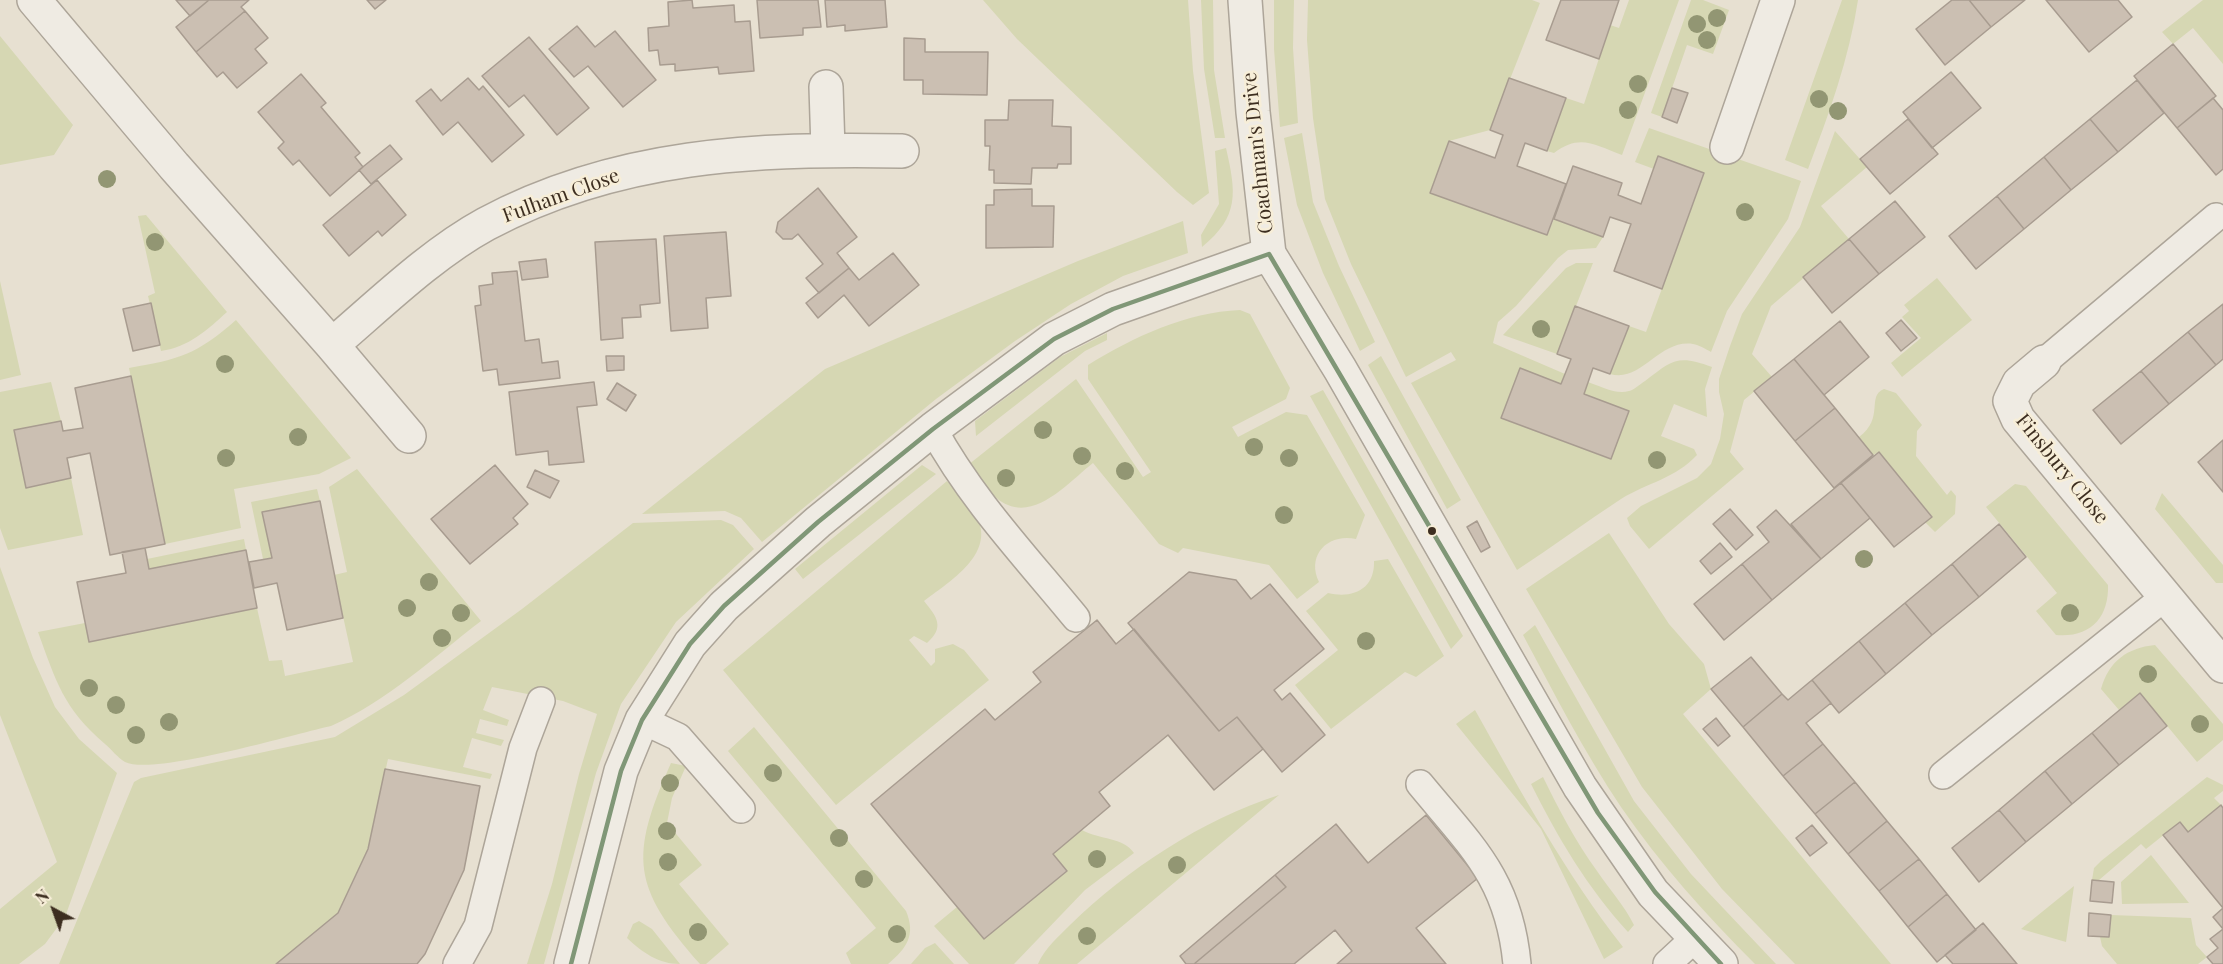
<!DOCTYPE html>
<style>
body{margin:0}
#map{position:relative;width:2223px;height:964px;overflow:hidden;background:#e7e0d1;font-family:"Playfair Display",serif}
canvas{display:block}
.north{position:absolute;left:24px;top:880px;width:60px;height:60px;-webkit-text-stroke:4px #f7eed8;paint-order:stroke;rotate:319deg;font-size:16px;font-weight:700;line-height:24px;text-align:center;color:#3d2e20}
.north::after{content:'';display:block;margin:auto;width:21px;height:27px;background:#3d2e20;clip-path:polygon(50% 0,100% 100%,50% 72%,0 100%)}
</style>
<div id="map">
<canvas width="2223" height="964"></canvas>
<div class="north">N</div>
</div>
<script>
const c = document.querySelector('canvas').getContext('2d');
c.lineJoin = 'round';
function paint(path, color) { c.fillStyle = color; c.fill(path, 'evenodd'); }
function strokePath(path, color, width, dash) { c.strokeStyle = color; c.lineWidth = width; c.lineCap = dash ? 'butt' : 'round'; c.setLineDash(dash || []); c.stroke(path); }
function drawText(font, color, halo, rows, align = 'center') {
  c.font = font + ' "Playfair Display",serif'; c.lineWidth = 5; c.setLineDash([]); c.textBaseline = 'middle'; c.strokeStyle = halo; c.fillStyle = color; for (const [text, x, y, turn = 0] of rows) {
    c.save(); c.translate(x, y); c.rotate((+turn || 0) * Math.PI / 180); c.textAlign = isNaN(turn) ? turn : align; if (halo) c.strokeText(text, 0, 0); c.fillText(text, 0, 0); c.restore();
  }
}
const green = new Path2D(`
 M983 0H1188L1193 71 1209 193 1193 205 1177 192 1017 39Z
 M1201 0H1213L1214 70 1225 138H1215L1204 69Z
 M1274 0H1294L1293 48 1298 123 1280 127 1274 49Z
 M1308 0H1532L1540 3 1490 130 1449 141 1430 192 1547 235 1554 219 1603 237 1596 248 1568 250 1558 258 1516 306 1498 322 1493 343 1565 374 1561 384 1501 418 1610 459 1628 411 1584 394 1588 382C1600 386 1616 395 1629 391 1634 390 1640 384 1645 381 1672 360 1678 354 1712 367L1705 389 1707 417 1674 404 1661 436 1694 449 1697 455C1676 478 1647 483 1621 499 1586 522 1552 547 1517 570L1411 383 1456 360 1451 352 1406 377 1351 264 1325 199 1313 118 1307 40Z
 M1629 0H1679L1622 155C1595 145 1580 133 1554 153L1547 151 1566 98 1584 104 1610 25 1619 28Z
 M1691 0H1703L1729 10 1713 54 1687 45 1662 117 1651 113Z
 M1842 0H1858C1849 59 1829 114 1808 169L1785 160Z
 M2203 0H2223V64L2193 28 2173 44 2162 32Z
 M0 36 73 125 54 155 0 165Z
 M1649 128 1801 181 1788 219 1727 311 1711 352C1706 349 1699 345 1693 344 1659 339 1642 383 1610 374L1629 326 1646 332 1704 174 1658 157 1654 169 1635 162Z
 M1835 131 1867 167 1821 206 1849 239 1771 306 1752 354 1772 377 1744 400 1730 452 1744 469 1649 549 1630 526 1627 518 1641 506 1697 478 1711 464 1720 439 1724 414 1719 392V379L1730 346 1742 314 1800 227Z
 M1302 133 1313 202 1339 266 1375 342 1360 351 1323 273 1297 205 1284 138Z
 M1226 148C1236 192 1240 216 1202 247L1201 235 1219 204 1215 151Z
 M146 215 227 312C207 330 189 347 161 351L148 296 155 293 138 216Z
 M1183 221 1188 253 1123 276 1071 304 1015 341 936 399 762 542 741 518 725 511 642 514 825 369 1078 261Z
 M1576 263H1593L1557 354 1503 335 1566 268Z
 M1937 278 1972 320 1902 377 1891 363 1921 338 1902 317 1909 311 1904 305Z
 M0 281 21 375 0 380Z
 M1240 310 1250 314 1290 388 1286 399 1232 427 1238 437 1286 412 1307 415 1365 515 1356 539C1328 533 1306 555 1319 582L1297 599 1269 565 1183 548 1178 553 1159 544 1093 463C1071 480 1039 518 1008 505 992 499 979 478 968 465L1076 379 1143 477 1151 472 1088 379V365C1133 337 1187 312 1240 310Z
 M236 320 351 458 319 474 234 489 241 528 165 544 129 368C180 359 196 355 236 320Z
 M1107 333V340L1085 351 976 436 975 421 1060 357Z
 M1381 356 1461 500 1447 509 1368 365Z
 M51 382 61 421 14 430 27 488 71 478 83 535 8 550 0 528V392Z
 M1884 389 1896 393 1922 425 1917 431 1916 456 1947 495 1951 490 1956 496 1955 514 1935 532 1925 522 1932 516 1879 452 1873 455 1859 437C1885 418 1866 396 1884 389Z
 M1323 390 1463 636 1451 649 1310 396Z
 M922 465 936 474 803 579 795 569Z
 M357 469 481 621C434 657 386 702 331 726 294 734 154 776 125 762 118 758 111 749 105 744 63 708 56 681 38 632L85 623 89 642 257 608 269 661 282 660 285 676 353 662 334 575 347 572 329 487Z
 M947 481C957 493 973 507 979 522 992 557 946 584 924 601 937 617 945 627 927 643L914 636 909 640 931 666 935 662V649L953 644 964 650 989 680 836 805 723 670Z
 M2015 484 2026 486 2108 585C2109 618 2090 638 2056 635L2036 611 2057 593 1986 507Z
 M317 489 320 501 263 512 272 558 263 559 251 502Z
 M2162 493 2223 565V583H2216L2155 509Z
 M721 520 733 525 754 549 676 622 621 704 596 773 544 964H527L552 884 579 774 597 714 563 701 492 687 483 710 509 720 507 726 480 719 476 733 504 740 501 746 472 738 463 767 492 774 490 779 388 759 368 849 338 913 277 964H59L134 782 141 778 335 737 404 695 522 609 633 523Z
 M1609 533 1669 624 1704 664 1711 689 1683 714 1891 964H1795L1722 889 1642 787 1526 589Z
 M244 539 246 550 149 569 147 559Z
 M1388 559 1444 656 1416 677 1405 672 1331 729 1295 685 1338 650 1306 611 1328 593C1353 599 1375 589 1374 561Z
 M0 567 33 658 55 707 79 739 117 773 65 917 45 944 19 964H0V909L57 862 0 715Z
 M1535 625 1634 801 1691 874 1776 964H1755C1706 915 1660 864 1621 807 1584 752 1554 693 1523 635Z
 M2155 645 2223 724V740L2197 762 2140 693 2119 710 2101 689C2109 661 2127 648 2155 645Z
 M1475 710C1521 792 1565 873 1623 947L1604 959 1541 829 1456 724Z
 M754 727 906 911C916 935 907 948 888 964H851L846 953 876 928 728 751Z
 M671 763 686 766 672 798 667 823 702 865 679 884 729 944 706 964H700C632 887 629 857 671 763Z
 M1543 777C1559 810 1576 842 1597 871 1610 890 1624 905 1634 925L1628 932C1587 887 1558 838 1531 784Z
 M2207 777 2223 785V791L2214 798 2221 805 2188 832 2180 822 2146 849 2141 844 2099 880H2092L2094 868 2101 861Z
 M1279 795 1077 964H1038C1044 949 1059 936 1070 925 1128 869 1201 820 1279 795Z
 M1082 830C1100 840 1123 837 1134 853L1085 890 1014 964H969L934 926 957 907 984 939 1067 871 1053 854Z
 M2151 855 2189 903 2122 904 2121 882Z
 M2074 886 2066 942 2021 929Z
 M2111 915 2191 918 2196 945 2207 957 2198 964H2117L2102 946 2100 937H2109Z
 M639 921 652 929 680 964C659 964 643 953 627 938L633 924Z
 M935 943 954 964H911L925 948Z`);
const building = new Path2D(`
 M176 0H209L190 16Z
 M209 0H249L241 7 245 11 196 52 176 27Z
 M367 0H386L375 9Z
 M692 0 693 8 734 5 735 22 750 21 754 71 719 74 718 67 675 71V64L660 65 658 50 649 51 648 28 669 26 668 2Z
 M757 0H818L821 27 803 28V35L760 38Z
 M825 0H885L887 27 845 31V25L827 27Z
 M1561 0H1619L1599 59 1546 40Z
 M1952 0H1969L1991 27 1945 65 1916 29Z
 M1969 0H2025L1991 27Z
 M2046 0H2118L2132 17 2089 52Z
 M245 11 268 38 255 49 267 63 237 88 223 72 217 77 196 52Z
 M577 26 595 47 615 31 656 80 623 107 588 66 574 77 549 49Z
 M529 37 589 108 557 135 524 95 509 107 482 76Z
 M904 38 925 39V52H988L987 95 923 94V80H904Z
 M2173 44 2216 96 2177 128 2134 76Z
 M1951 72 1981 108 1932 148 1903 112Z
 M301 74 326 103 321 107 360 153 355 157 363 167 330 196 299 160 293 165 278 148 284 142 258 112Z
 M468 78 479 90 483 86 524 135 492 162 458 122 443 135 416 101 431 89 441 101Z
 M1509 78 1566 98 1547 151 1525 143 1517 166 1566 184 1547 235 1430 193 1449 141 1495 158 1503 135 1490 130Z
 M2137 80 2164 113 2118 152 2090 119Z
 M1672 88 1688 93 1677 123 1662 117Z
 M2213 98 2223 110V169L2216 175 2177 128Z
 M1009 100H1053L1052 126 1071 127V164H1058L1057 168H1032L1031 184 994 183V170H989L990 146H985V120H1008Z
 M1908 119 1938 154 1890 194 1860 159Z
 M2090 119 2118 152 2071 190 2044 157Z
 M390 145 402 159 371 184 359 170Z
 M1658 156 1704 173 1662 289 1614 271 1631 224 1610 217 1603 237 1554 219 1573 166 1622 183 1618 195 1641 204Z
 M2044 157 2071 190 2024 229 1997 196Z
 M377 180 406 215 382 236 378 231 349 256 323 225Z
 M818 188 857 237 837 253 849 268 819 293 806 278 823 264 798 234 792 239H783L776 232 778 222Z
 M1032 189V206H1054L1053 247 986 248V205H994V190Z
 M1997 196 2024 229 1976 269 1949 236Z
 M1895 201 1925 237 1879 274 1849 239Z
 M726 232 731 296 706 298 708 328 671 331 664 236Z
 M656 239 660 303 640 305 641 317 622 318 623 338 601 340 595 242Z
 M1849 239 1879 274 1832 313 1803 277Z
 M893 253 919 285 869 326 844 295 818 318 806 303 849 268 859 280Z
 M546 259 548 277 522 280 519 262Z
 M517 271 525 341 539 339 542 363 558 361 560 378 499 385 497 369 483 371 475 306 481 305 479 286 493 284 492 273Z
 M151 303 160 345 133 351 123 309Z
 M2223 304V359L2216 365 2188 332Z
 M1575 306 1629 326 1610 374 1593 368 1584 394 1629 411 1611 459 1501 418 1520 368 1561 384 1571 359 1557 354Z
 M1901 320 1917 338 1901 351 1886 333Z
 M1840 321 1869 357 1824 395 1794 359Z
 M2188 332 2216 365 2169 404 2141 371Z
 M606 356H624V370L607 371Z
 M1794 359 1835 408 1795 441 1754 391Z
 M2141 371 2169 404 2121 444 2093 410Z
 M131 376 165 544 110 555 90 453 67 458 71 478 26 488 14 430 61 421 63 431 83 428 75 388Z
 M594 382 597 405 577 407 584 462 549 465 548 451 516 455 509 392Z
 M617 383 636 395 626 411 607 399Z
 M1835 408 1873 455 1834 488 1795 441Z
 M2223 440V492L2198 462Z
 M1879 452 1932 517 1894 547 1841 483Z
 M495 465 528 504 513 518 518 524 470 564 431 519Z
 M535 470 559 481 550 498 527 487Z
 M1841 483 1870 518 1821 559 1791 524Z
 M320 501 343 618 287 630 277 583 254 588 249 562 272 558 262 512Z
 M1730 509 1753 535 1736 550 1713 524Z
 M1776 510 1821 559 1772 600 1742 564 1769 542 1757 527Z
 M1477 521 1490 547 1481 552 1467 527Z
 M1999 524 2026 557 1979 597 1952 564Z
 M1720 543 1732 557 1711 574 1700 561Z
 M145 548 149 569 246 550 257 608 89 642 77 582 126 573 122 552Z
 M1742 564 1772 600 1724 640 1694 604Z
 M1952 564 1979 597 1932 635 1905 603Z
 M1189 572 1236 580 1251 599 1270 584 1324 649 1274 690 1282 700 1290 693 1325 735 1282 772 1237 717 1219 731 1128 623Z
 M1905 603 1932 635 1886 674 1859 641Z
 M1097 620 1116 644 1134 629 1219 731 1237 717 1263 749 1214 790 1168 735 1099 792 1110 806 1053 854 1067 871 984 939 871 804 985 709 995 720 1041 682 1033 672Z
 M1859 641 1886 674 1839 713 1812 680Z
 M1751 657 1782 694 1743 727 1711 689Z
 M1812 680 1831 703 1806 723 1823 744 1783 776 1743 727 1782 694 1788 700Z
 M2140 693 2167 726 2119 765 2092 733Z
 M1716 718 1730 736 1718 746 1703 729Z
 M2092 733 2119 765 2072 804 2045 771Z
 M1823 744 1855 782 1815 814 1783 776Z
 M385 769 480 786 464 870 425 954 417 964H276L338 913 368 849Z
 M2045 771 2072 804 2026 842 1999 810Z
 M1855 782 1887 821 1848 854 1815 814Z
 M2221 805 2223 808V929L2213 917 2223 908 2163 835 2180 822 2188 832Z
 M1999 810 2026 842 1979 882 1952 848Z
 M1426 815 1478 878 1416 928 1446 964H1337L1352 951 1335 930 1294 964H1194L1286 887 1275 875 1336 824 1368 863Z
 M1887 821 1919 859 1879 891 1848 854Z
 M1812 825 1827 843 1810 856 1796 838Z
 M1919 859 1947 894 1908 927 1879 891Z
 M1275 875 1286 887 1194 964H1186L1180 956Z
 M2092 880 2114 882 2112 903 2090 901Z
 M1947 894 1976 930 1937 962 1908 927Z
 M2089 913 2111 915 2109 937 2088 936Z
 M1983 923 2017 964H1953L1945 955Z
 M2223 929V964H2213L2207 957 2218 948 2210 939Z`);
const service = new Path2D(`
 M2044 362 2216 217
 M933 429C971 499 1026 557 1076 618
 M642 720 678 737 741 809
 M1943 775 2166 596
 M1420 784C1472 847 1509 879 1517 964
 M457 964 478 926 523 748 541 701
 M1667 964 1694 939`);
const minor = new Path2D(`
 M34 0 174 166 332 345C379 305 431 254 486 224 617 154 757 148 902 151
 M826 87 828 149
 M1727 147 1778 0
 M332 345 409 436
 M2044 362 2019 383 2010 401 2018 419 2223 666
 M571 964 621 771 642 720 690 644 724 606 818 522 933 429 1054 339 1113 309 1269 254`);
const tertiary = new Path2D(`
 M1245 0 1253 112 1269 254 1340 369 1580 787 1653 893 1721 964`);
const bus1 = new Path2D(`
 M571 964 621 771 642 720 690 644 724 606 818 522 933 429 1054 339 1113 309 1269 254 1598 813 1655 892 1721 964`);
const trees = [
 [1717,18],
 [1697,24],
 [1707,40],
 [1638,84],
 [1819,99],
 [1628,110],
 [1838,111],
 [107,179],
 [1745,212],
 [155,242],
 [1541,329],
 [225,364],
 [1043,430],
 [298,437],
 [1254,447],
 [1082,456],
 [226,458],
 [1289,458],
 [1657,460],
 [1125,471],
 [1006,478],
 [1284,515],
 [1864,559],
 [429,582],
 [407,608],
 [461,613],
 [2070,613],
 [442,638],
 [1366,641],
 [2148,674],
 [89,688],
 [116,705],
 [169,722],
 [2200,724],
 [136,735],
 [773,773],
 [670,783],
 [667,831],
 [839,838],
 [1097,859],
 [668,862],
 [1177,865],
 [864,879],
 [698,932],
 [897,934],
 [1087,936]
];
const markers = [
 [1432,531,5,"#3d2e20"]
];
const streetNames = [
 ["Coachman's Drive",1258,153,-96],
 ["Fulham Close",561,196,-20],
 ["Finsbury Close",2062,469,51]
];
paint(green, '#d6d7b3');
paint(building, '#cbbfb2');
strokePath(building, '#a89c90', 1.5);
strokePath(service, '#ada599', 30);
strokePath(minor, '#ada599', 36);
strokePath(tertiary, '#ada599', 36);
strokePath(service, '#efebe3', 27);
strokePath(minor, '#efebe3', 33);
strokePath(tertiary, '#efebe3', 33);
strokePath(bus1, '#809777', 4.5);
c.fillStyle = '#929673';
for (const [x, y] of trees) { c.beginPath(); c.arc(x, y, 9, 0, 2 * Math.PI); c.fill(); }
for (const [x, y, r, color] of markers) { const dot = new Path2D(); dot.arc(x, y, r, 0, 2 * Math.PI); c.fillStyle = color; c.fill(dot); strokePath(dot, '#f7eed8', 2); }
drawText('20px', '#3d2e20', '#f7eed8', streetNames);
</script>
